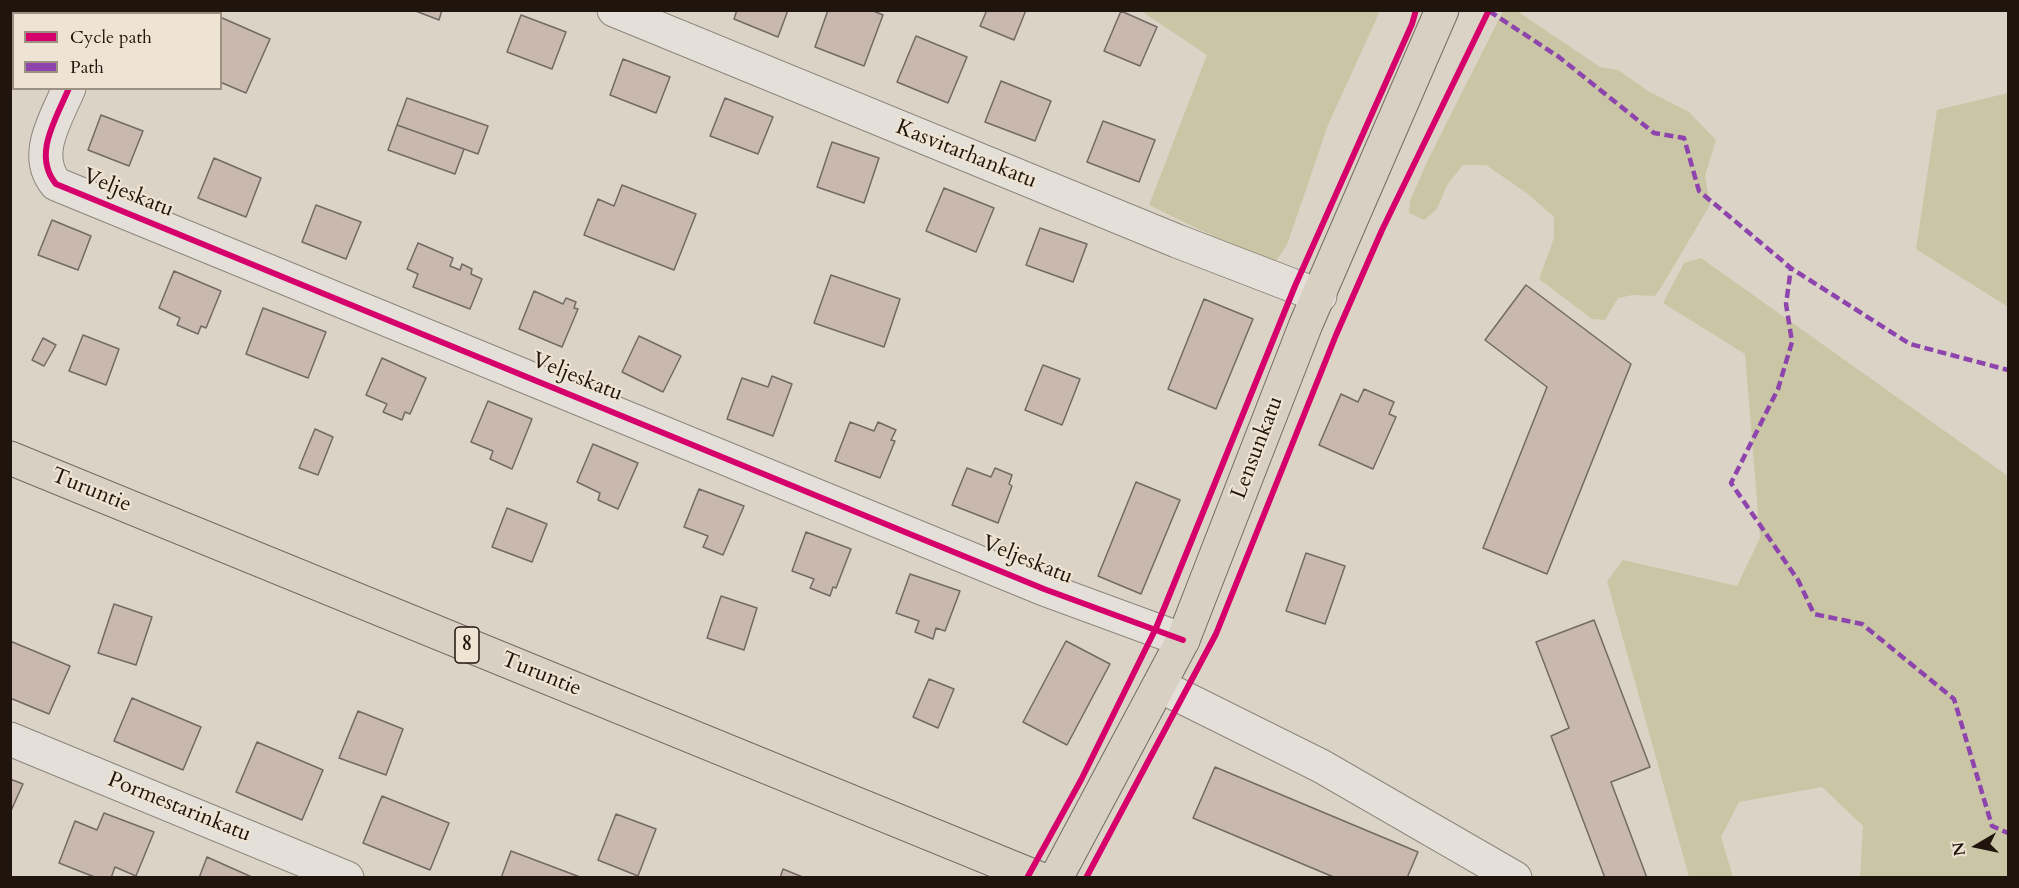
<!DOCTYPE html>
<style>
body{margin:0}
#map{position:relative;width:2019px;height:888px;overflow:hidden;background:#dbd3c5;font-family:Cardo,serif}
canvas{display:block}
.frame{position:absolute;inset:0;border:12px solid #20150c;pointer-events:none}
.legend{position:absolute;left:12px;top:12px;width:210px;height:78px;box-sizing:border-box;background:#eee4d3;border:2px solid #9c9183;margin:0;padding:8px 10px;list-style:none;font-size:18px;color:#20150c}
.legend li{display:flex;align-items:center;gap:12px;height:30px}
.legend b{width:30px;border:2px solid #9c9183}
.north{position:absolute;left:1947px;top:816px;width:60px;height:60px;-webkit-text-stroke:4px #eee4d3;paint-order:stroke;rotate:261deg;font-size:16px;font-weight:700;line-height:24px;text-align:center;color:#20150c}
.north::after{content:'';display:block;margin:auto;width:21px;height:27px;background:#20150c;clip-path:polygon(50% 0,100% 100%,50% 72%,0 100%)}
</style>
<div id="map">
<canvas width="2019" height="888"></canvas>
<div class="frame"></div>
<ul class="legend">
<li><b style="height:8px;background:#d6006c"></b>Cycle path</li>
<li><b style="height:8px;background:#8e44ad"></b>Path</li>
</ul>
<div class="north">N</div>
</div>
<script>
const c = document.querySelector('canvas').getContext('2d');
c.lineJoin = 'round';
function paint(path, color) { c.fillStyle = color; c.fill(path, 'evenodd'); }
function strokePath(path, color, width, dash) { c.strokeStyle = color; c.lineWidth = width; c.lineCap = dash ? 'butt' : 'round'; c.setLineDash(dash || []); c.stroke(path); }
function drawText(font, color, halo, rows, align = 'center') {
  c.font = font + ' Cardo,serif'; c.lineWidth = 4.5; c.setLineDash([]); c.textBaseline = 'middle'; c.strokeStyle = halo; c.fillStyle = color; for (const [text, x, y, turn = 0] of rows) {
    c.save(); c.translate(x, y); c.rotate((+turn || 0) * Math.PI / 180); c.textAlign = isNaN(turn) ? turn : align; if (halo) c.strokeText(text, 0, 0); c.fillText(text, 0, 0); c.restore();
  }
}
const green = new Path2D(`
 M1141 11H1380L1328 125 1287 245 1276 261H1264L1149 205 1207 55Z
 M1503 11H1517L1600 67 1618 70 1648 91 1689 112 1716 140 1705 176 1710 205 1660 289 1655 296 1633 295 1618 298 1605 320 1592 319 1539 279 1554 238V217L1528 194 1486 165H1463L1447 185 1437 209 1424 220 1409 213 1410 201 1427 162Z
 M2008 93V307L1916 249 1937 110Z
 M1701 258 2008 476V877H1860L1863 826 1822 787 1739 802 1721 837 1733 877H1689L1607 581 1623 560 1737 586 1760 538 1745 354 1663 303 1684 263Z`);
const building = new Path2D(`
 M185 10H205L212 14H184Z
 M413 10H442L439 20Z
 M737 10H788L778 37 734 19Z
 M828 10H871L883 15 864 66 815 47Z
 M987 10H1026L1014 40 980 26Z
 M1121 11 1157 27 1140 66 1104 51Z
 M521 15 566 32 552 69 507 52Z
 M220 17 270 39 246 93 220 82Z
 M916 36 967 57 948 103 897 82Z
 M623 59 670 77 656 113 610 95Z
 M1001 81 1051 101 1035 141 985 122Z
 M407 98 488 126 478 154 397 125Z
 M725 98 773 117 758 154 710 136Z
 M101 115 143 131 129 166 88 150Z
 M1103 121 1155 140 1139 182 1087 162Z
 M397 125 464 149 455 174 388 150Z
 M832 142 879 158 864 203 817 187Z
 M214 158 261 178 246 217 198 198Z
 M622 185 696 214 674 270 584 235 598 199 614 206Z
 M944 188 994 208 976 252 926 231Z
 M316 205 361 222 346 259 302 242Z
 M52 220 91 236 78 270 38 255Z
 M1040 228 1087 244 1073 282 1026 265Z
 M418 243 453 258 450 266 460 270 462 264 472 269 471 274 482 279 470 309 413 287 418 274 407 269Z
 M174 271 221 291 206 328 201 326 198 334 177 325 180 318 159 308Z
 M831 275 900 299 884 347 814 323Z
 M1526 285 1631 364 1547 574 1483 548 1547 387 1485 340Z
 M534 291 563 304 566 298 576 302 574 308 578 309 562 347 519 329Z
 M1204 299 1253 319 1216 409 1168 389Z
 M263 308 326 332 308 378 246 354Z
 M83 335 119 349 106 385 69 371Z
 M639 336 681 356 663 392 622 372Z
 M43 338 56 345 44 366 32 360Z
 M382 358 426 378 410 414 405 412 402 420 383 412 387 404 366 395Z
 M1043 365 1080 379 1062 425 1025 410Z
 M772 376 792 384 773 436 727 419 742 378 768 387Z
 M1364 389 1394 402 1389 414 1396 417 1373 469 1319 445 1341 394 1358 402Z
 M488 401 532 419 512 469 490 459 493 451 471 442Z
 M850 422 874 431 878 422 896 430 891 440 895 441 880 478 835 461Z
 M315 429 333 437 318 475 299 468Z
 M593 444 638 463 618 509 598 500 600 493 577 482Z
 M967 468 991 477 995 468 1012 475 1009 484 1012 486 998 523 952 505Z
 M1136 482 1180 500 1141 594 1098 576Z
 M699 489 744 506 723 555 703 547 708 536 684 527Z
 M507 508 547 524 532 562 492 547Z
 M806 532 851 549 836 588 833 587 830 596 810 588 814 579 792 571Z
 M1306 553 1345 566 1325 624 1286 611Z
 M910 574 960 591 945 631 936 628 933 639 915 632 919 621 896 613Z
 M721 596 757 608 744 650 707 638Z
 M114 604 152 617 136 665 98 653Z
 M1594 620 1650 767 1611 782 1647 878H1605L1551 736 1569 728 1536 642Z
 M10 641 70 666 49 714 10 698Z
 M1066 641 1110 664 1067 745 1023 722Z
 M929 679 954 689 938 728 913 717Z
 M132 698 201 727 183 770 114 741Z
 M358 711 403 729 386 775 339 758Z
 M257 742 323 770 302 820 236 792Z
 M1215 767 1418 852 1407 878H1336L1193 818Z
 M10 779 23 784 10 813Z
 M382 796 449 823 430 870 363 843Z
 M104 813 154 832 136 876 115 867 111 878H97L59 863 75 821 97 830Z
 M616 814 656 829 638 876 598 860Z
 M511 851 580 877V878H501Z
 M207 857 254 878H199Z
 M783 869 805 878H780Z`);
const minor = new Path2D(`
 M614 10 1177 241 1320 296
 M100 14 101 10
 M69 88C56 119 32 155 56 184L1044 589 1183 640
 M1160 686 1321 766 1515 878
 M10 739 347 878`);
const major = new Path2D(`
 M1056 878 1183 640 1306 324 1442 10`);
const highway = new Path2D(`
 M10 458 1038 878`);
const quiet = new Path2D(`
 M1489 11 1559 57 1654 133 1684 138 1699 191 1791 268 1786 304 1792 342 1778 389 1731 483 1798 580 1814 614 1862 624 1954 699 1992 826 2008 833
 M1786 265 1910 344 2008 370`);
const cycleway = new Path2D(`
 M69 88C56 119 32 155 56 184L1044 589 1183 640
 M1027 878 1081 780 1156 628 1295 286 1412 24 1416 10
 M1086 878 1216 634 1336 335 1382 230 1489 10`);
const shields = [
 [467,645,24]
];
const shieldNames = [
 ["8",467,645]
];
const streetNames = [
 ["Kasvitarhankatu",966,155,22],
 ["Veljeskatu",128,194,22],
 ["Veljeskatu",577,378,22],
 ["Lensunkatu",1258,448,-69],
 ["Turuntie",91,491,22],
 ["Veljeskatu",1027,561,22],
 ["Turuntie",541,675,22],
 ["Pormestarinkatu",179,808,22]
];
paint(green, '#cac6a5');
paint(building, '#c9b8ad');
strokePath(building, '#716b63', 1.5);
strokePath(minor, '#8b857c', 35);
strokePath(major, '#716b63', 35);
strokePath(highway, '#716b63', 35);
strokePath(minor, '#e4e0d9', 33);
strokePath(major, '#d8d0c3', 33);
strokePath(highway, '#d8d0c3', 33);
strokePath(quiet, '#8e44ad', 4.5, [9, 4.5]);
strokePath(cycleway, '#d6006c', 6);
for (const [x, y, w] of shields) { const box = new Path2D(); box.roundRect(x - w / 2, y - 18, w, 36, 4.5); c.fillStyle = '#eee4d3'; c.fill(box); strokePath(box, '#20150c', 1.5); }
drawText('bold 21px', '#20150c', null, shieldNames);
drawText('22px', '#20150c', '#eee4d3', streetNames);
</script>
